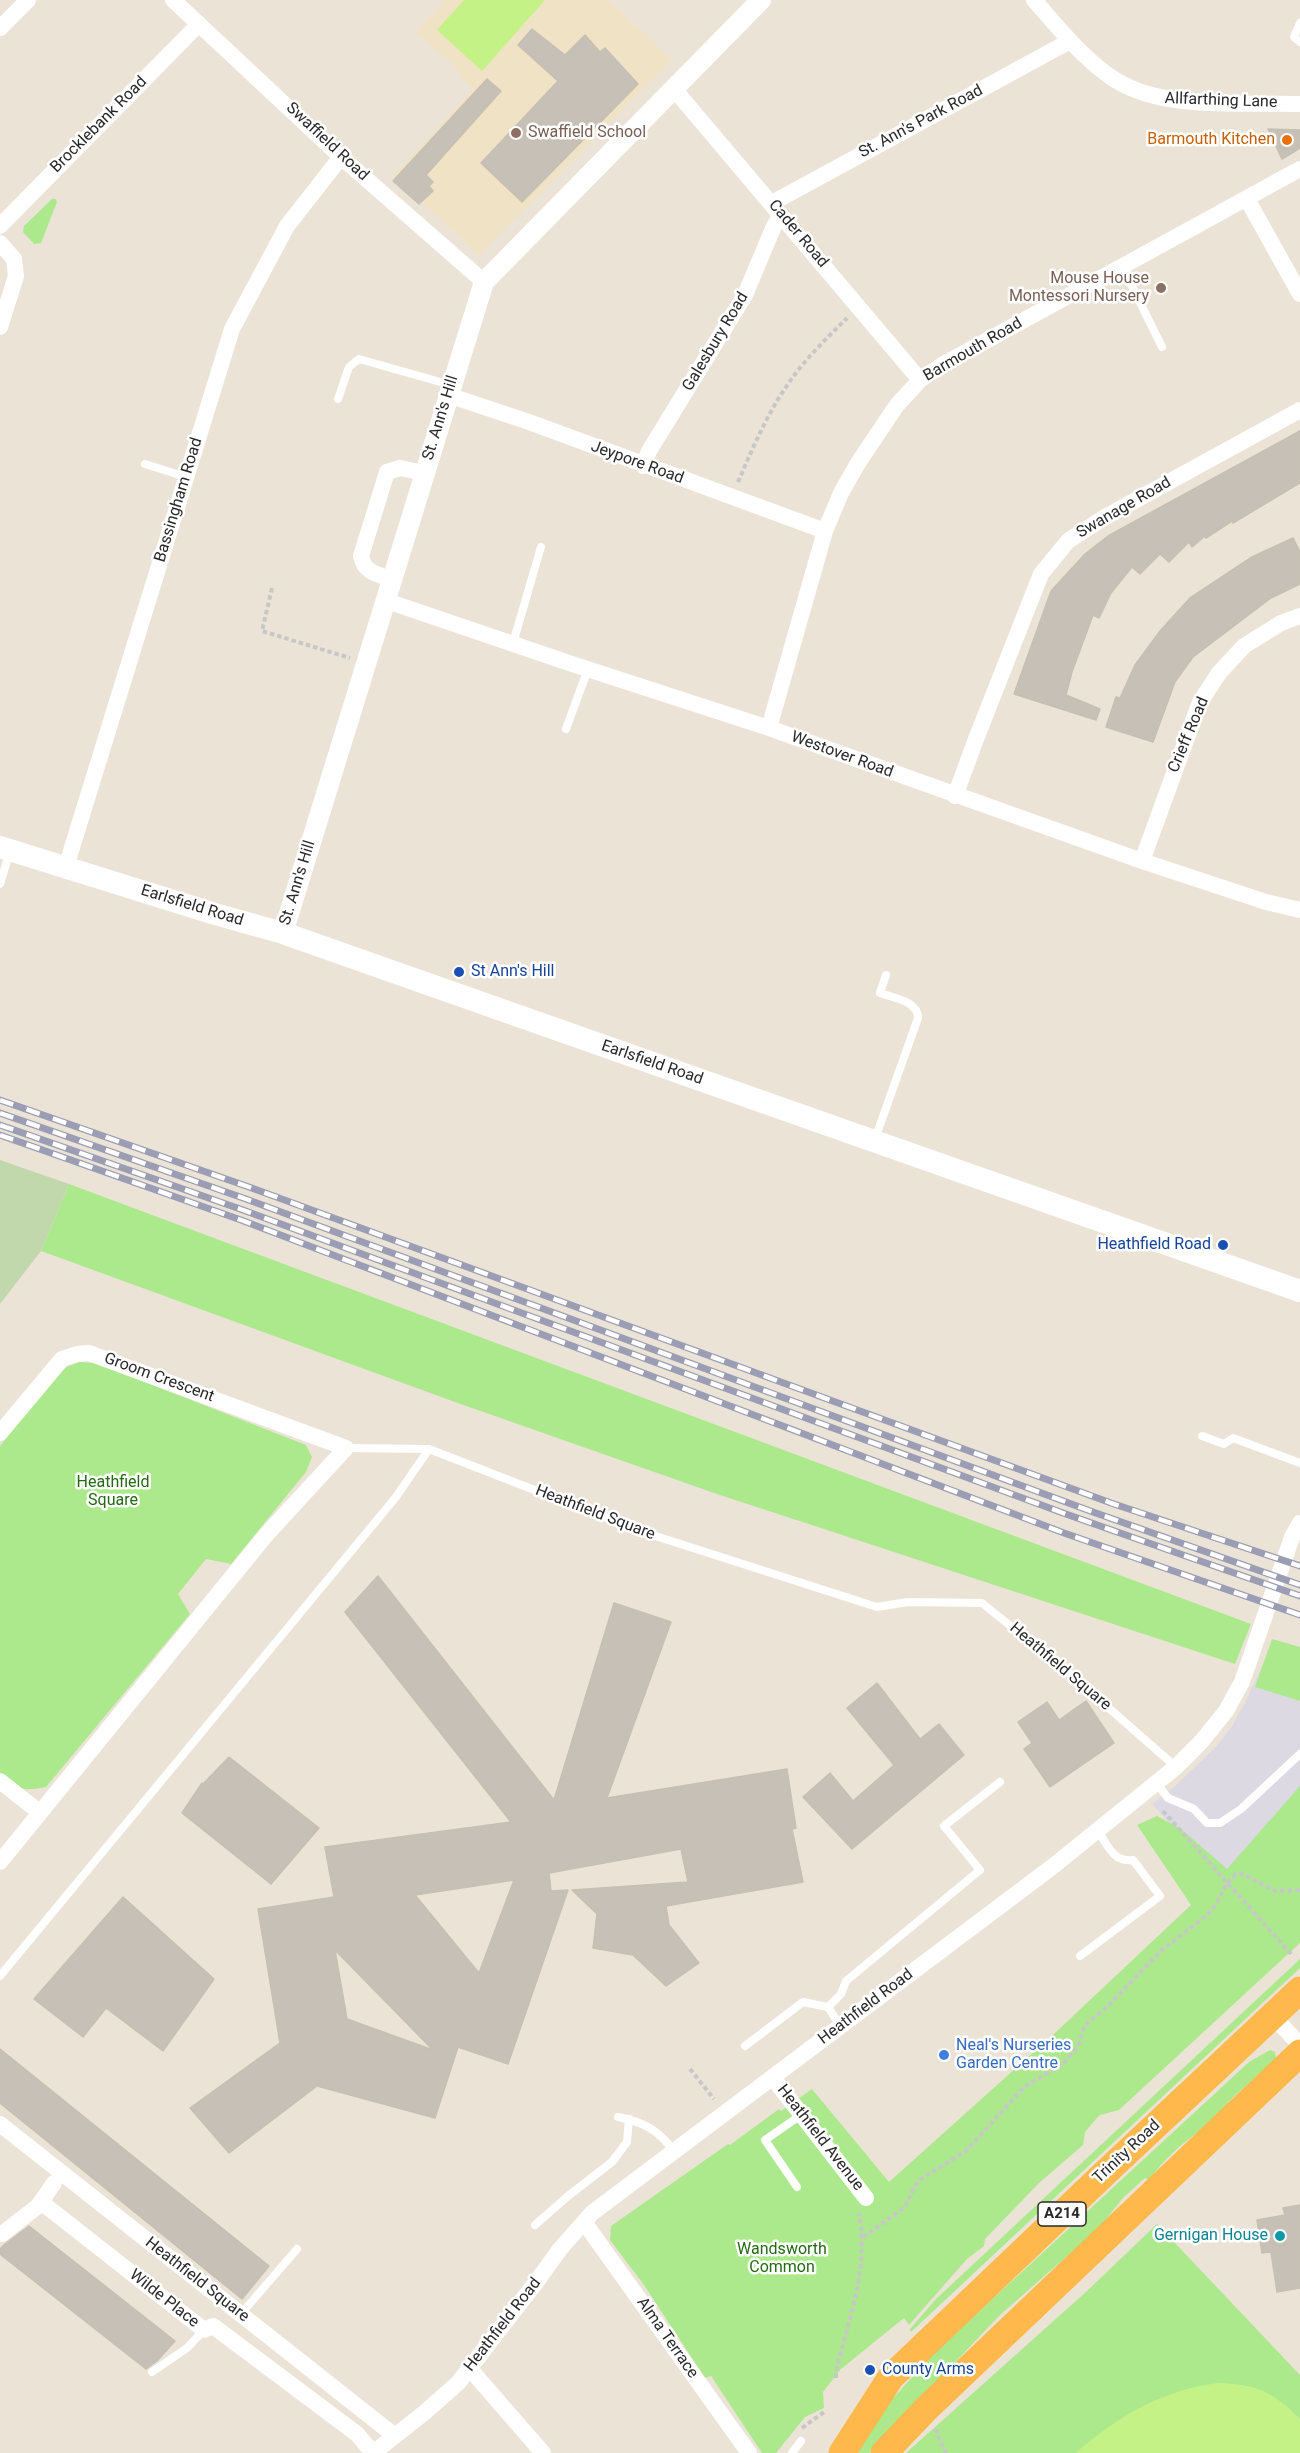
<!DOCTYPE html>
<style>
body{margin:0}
canvas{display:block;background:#ece3d7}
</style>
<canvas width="1300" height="2453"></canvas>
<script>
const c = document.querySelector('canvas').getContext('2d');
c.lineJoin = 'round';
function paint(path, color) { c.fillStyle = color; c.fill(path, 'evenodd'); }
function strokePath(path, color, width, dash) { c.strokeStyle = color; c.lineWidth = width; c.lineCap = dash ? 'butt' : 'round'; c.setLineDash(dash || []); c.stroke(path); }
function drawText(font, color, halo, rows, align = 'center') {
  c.font = font + ' Roboto,sans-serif'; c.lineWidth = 5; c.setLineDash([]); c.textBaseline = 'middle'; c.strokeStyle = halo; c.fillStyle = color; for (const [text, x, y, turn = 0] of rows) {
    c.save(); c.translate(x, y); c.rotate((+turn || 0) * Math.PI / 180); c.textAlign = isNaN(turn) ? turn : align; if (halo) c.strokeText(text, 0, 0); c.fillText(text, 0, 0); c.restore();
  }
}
const industrial = new Path2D(`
 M1265 1660 1300 1671V1805L1219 1879 1152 1804 1174 1787 1217 1746 1232 1726 1245 1703Z`);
const education = new Path2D(`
 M445 0H608L672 59 479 256 394 175 473 90 462 79 456 68 416 32Z`);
const green = new Path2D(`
 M52 199H56L57 202 41 243 34 244 23 232 24 226Z
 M69 1184 1251 1624 1235 1664 714 1493 455 1402 41 1251Z
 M80 1362 93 1363 109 1368 306 1445 312 1457 306 1472 231 1564 206 1559 178 1594 190 1614 46 1787C21 1792 19 1789 0 1774V1446L34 1403 66 1367Z
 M1272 1639 1300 1647V1701L1255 1687Z
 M1300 1786V1943L1119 2110 1100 2115 1096 2119 1085 2132 1083 2145 1039 2183 985 2239 984 2246 967 2259 909 2325 904 2318 841 2369 823 2392 824 2408 805 2417 776 2453H762L711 2376 705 2378 644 2285 610 2240 611 2226 728 2144 730 2145 779 2109 781 2111 812 2089 889 2182 1056 2032 1191 1905 1137 1825 1157 1816 1181 1829 1227 1869Z
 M1300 1959V1968L911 2332 910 2329 936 2299Z
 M1270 2050 1275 2052 1276 2058 1227 2103 1230 2108C1201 2130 1170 2150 1149 2180L1145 2178 1123 2198 1100 2227 999 2316 869 2453H853L887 2405 932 2355 1249 2062Z
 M1157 2224 1300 2375V2453H906L1087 2291Z`);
const cemetery = new Path2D(`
 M0 1160 69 1184 41 1251 0 1304Z`);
const pitch = new Path2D(`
 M464 0H545L482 71 437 30Z
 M1218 2383C1256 2384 1274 2392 1300 2419V2453H1076C1116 2417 1165 2389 1218 2383Z`);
const building = new Path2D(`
 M532 29 565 55 585 35 600 52 605 48 638 84 522 202 481 163 558 81 518 45Z
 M487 79 501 91 426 175 433 182 429 186 433 191 419 204 393 181Z
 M1268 129 1300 130V148L1282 159Z
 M1300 431V483L1233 523 1232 521 1206 538 1205 536 1192 547 1189 542 1169 562 1160 554 1140 574 1132 567 1111 593 1099 618 1093 615 1072 672 1066 695 1100 709 1096 720 1014 694 1051 591 1085 554 1108 536Z
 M1293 538 1300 552V584L1271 598 1193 657 1175 682 1153 742 1106 727 1116 697 1120 698 1135 665 1160 631 1190 598 1252 557Z
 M378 1576 554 1800 614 1603 671 1622 607 1798 787 1769 796 1828 792 1829 803 1882 666 1906 669 1925 699 1963 666 1986 633 1955 593 1948 597 1914 572 1890 688 1882 681 1849 549 1873 551 1891 568 1890 508 2064 458 2047 435 2118 317 2086 229 2153 190 2108 280 2043 258 1909 334 1897 325 1847 511 1822 345 1612ZM514 1880 479 1973 415 1895ZM335 1950 433 2050 347 2019Z
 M877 1683 920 1739 939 1724 964 1755 852 1849 803 1797 830 1773 853 1801 894 1765 847 1708Z
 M1086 1701 1114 1743 1050 1787 1024 1749 1032 1743 1018 1722 1047 1702 1059 1720Z
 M229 1757 319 1828 271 1884 182 1813 202 1783 203 1784Z
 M123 1897 214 1979 163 2051 106 2008 83 2037 34 1999Z
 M0 2049 269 2266 242 2299 0 2103Z
 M1300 2205V2288L1277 2292 1271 2252 1262 2253 1257 2220 1285 2215 1283 2208Z
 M29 2226 175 2341 158 2360 146 2369 0 2254V2249L5 2244Z`);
const path = new Path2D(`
 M738 482C752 450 766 416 786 387 803 361 826 339 847 318
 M272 588 262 631 350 658
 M1163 1811 1292 1955
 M690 2069 714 2099
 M863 2237 905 2207 915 2186 921 2179 966 2151 1024 2087 1063 2064 1078 2046 1085 2025 1107 2007 1163 1949 1205 1917 1215 1906 1227 1883 1235 1875 1242 1874 1276 1891 1300 1890
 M836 2378V2371C849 2318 869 2269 859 2213
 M802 2428 824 2412
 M935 2429 946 2453`);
const service = new Path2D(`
 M1300 23 1294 37 1300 42
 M1122 266 1162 347
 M338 399 349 367 359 359 451 385
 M145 464 186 477
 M513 643 541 547
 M566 729 588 669
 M0 884 10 851
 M875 1139 918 1018C918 1001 894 998 880 993L886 975
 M1202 1436 1224 1444 1233 1438 1300 1463
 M346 1448 429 1449 640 1531 877 1607 908 1602 982 1603 1070 1674 1176 1767
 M1157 1784 1168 1798 1194 1809 1207 1823H1220L1241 1809 1300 1754
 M1080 1956 1160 1896 1133 1860C1113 1862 1108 1846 1098 1831
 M0 1976 396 1497 429 1449
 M828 2007 841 1994 846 1981 980 1870 944 1826 1000 1782
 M745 2046 803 2002 828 2007 841 2027
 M618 2117C644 2122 658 2130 674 2151
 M797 2187 765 2140 801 2115
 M535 2225 568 2196 612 2162 627 2142 629 2119
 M241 2314 297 2249
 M152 2372 187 2348 204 2330
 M792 2453 801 2441`);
const minor = new Path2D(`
 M173 0 341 157 484 282
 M1034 0C1057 26 1080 55 1108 75 1157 112 1241 102 1300 104
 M0 28 28 0
 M674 89 920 380
 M1247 199 1300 294
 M772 203 1070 41
 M0 226 199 24
 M0 243 14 259 16 276 0 327
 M448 395 529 422 825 531
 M643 466 649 451 745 295 774 226 781 215
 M391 579C376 574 364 572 361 556L387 472 400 468 424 473
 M384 600 575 665 769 728 1142 861 1266 902 1300 910
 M769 728 825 531 841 493 858 463 897 405 920 380 942 365 1300 169
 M955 796 976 739 1041 574 1068 541 1105 517 1300 410
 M1142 861 1200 702 1219 673 1244 646 1281 623 1300 616
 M66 867 232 329 287 226 341 157
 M0 1433 62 1359 77 1354 89 1353 346 1448 266 1535 0 1862
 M0 1781 39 1812
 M1273 2016 1300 2045
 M773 2078 866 2198
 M0 2124 395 2436
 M41 2202 204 2330 213 2326 357 2434 373 2453
 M584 2222 749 2453
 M2 2234 38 2206 54 2183
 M470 2369 543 2453
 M373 2453 424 2413 458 2383 537 2281 560 2249 592 2213 1052 1867 1176 1767 1201 1742 1226 1711 1242 1682 1292 1537 1300 1523`);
const tertiary = new Path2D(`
 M283 933 484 282 761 0`);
const secondary = new Path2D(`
 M0 847 215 914 283 933 1300 1291`);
const trunk = new Path2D(`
 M842 2453 891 2377 1106 2172 1300 1990
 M884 2453 926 2409 1300 2053`);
const rail = new Path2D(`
 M0 1100 249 1187 1111 1503 1300 1566
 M0 1113 246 1199 1093 1512 1300 1585
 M0 1125 243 1210 1063 1513 1300 1596
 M0 1135 241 1220 1064 1533 1300 1615`);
const markers = [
 [516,133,6,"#8d6e63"],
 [1287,140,6,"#e8710a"],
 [1161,288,6,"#8d6e63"],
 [459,972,6,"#1a4fb4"],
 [1223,1245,6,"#1a4fb4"],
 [944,2055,6,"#3f7fe0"],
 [1280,2236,6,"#0f9aa8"],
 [870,2370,6,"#1a4fb4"]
];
const shields = [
 [1062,2214,48]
];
const shieldNames = [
 ["A214",1062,2214]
];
const streetNames = [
 ["Allfarthing Lane",1221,101,2],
 ["St. Ann's Park Road",921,122,-28],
 ["Brocklebank Road",99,125,-45],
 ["Swaffield Road",327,142,43],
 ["Cader Road",798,234,50],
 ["Galesbury Road",716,342,-59],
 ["Barmouth Road",973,350,-30],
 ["St. Ann's Hill",441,418,-73],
 ["Jeypore Road",637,463,20],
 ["Bassingham Road",179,500,-73],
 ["Swanage Road",1124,508,-30],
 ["Crieff Road",1189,735,-67],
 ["Westover Road",842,755,20],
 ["St. Ann's Hill",298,883,-73],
 ["Earlsfield Road",192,906,17],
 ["Earlsfield Road",652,1063,19],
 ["Groom Crescent",159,1378,20],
 ["Heathfield Square",595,1513,21],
 ["Heathfield Square",1060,1667,40],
 ["Heathfield Road",866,2007,-37],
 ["Heathfield Avenue",820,2138,52],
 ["Trinity Road",1127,2152,-43],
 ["Heathfield Square",197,2280,38],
 ["Wilde Place",164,2299,38],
 ["Heathfield Road",503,2325,-52],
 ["Alma Terrace",667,2338,55]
];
const educationNames = [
 ["Swaffield School",528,133],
 ["Mouse House",1149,279,"right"],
 ["Montessori Nursery",1149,297,"right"]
];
const foodNames = [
 ["Barmouth Kitchen",1275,140]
];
const transitNames = [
 ["St Ann's Hill",471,972],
 ["Heathfield Road",1211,1245,"right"],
 ["County Arms",882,2370]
];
const parkNames = [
 ["Heathfield",113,1483],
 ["Square",113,1501],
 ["Wandsworth",782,2250],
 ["Common",782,2268]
];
const shopNames = [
 ["Neal's Nurseries",956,2046],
 ["Garden Centre",956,2064]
];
const cultureNames = [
 ["Gernigan House",1268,2236]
];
paint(industrial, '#dcd9e3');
paint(education, '#f0e2c4');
paint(green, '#ace98d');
paint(cemetery, '#c1d8ac');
paint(pitch, '#c4f287');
paint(building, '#c7c0b7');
strokePath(building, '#c7bfb1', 1.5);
strokePath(path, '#c7c7c7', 4, [4.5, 3]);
strokePath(service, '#fff', 8);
strokePath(minor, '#fff', 16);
strokePath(tertiary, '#fff', 20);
strokePath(secondary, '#fff', 22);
strokePath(trunk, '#ffb84c', 27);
strokePath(rail, '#9a9db4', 7);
strokePath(rail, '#fff', 4.5, [14]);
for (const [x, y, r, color] of markers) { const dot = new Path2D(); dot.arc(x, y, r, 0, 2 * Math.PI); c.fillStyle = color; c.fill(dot); strokePath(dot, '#fff', 2); }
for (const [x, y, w] of shields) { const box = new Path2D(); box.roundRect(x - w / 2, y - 12, w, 24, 4.5); c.fillStyle = '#fff'; c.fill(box); strokePath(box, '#282828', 1.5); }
drawText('bold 15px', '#282828', null, shieldNames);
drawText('16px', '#282828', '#fff', streetNames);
drawText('16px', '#785e54', '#fff', educationNames, 'left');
drawText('16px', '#c56008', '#fff', foodNames, 'right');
drawText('16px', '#164399', '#fff', transitNames, 'left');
drawText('16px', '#246a12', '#fff', parkNames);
drawText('16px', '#366cbe', '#fff', shopNames, 'left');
drawText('16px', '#0d838f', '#fff', cultureNames, 'right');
</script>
